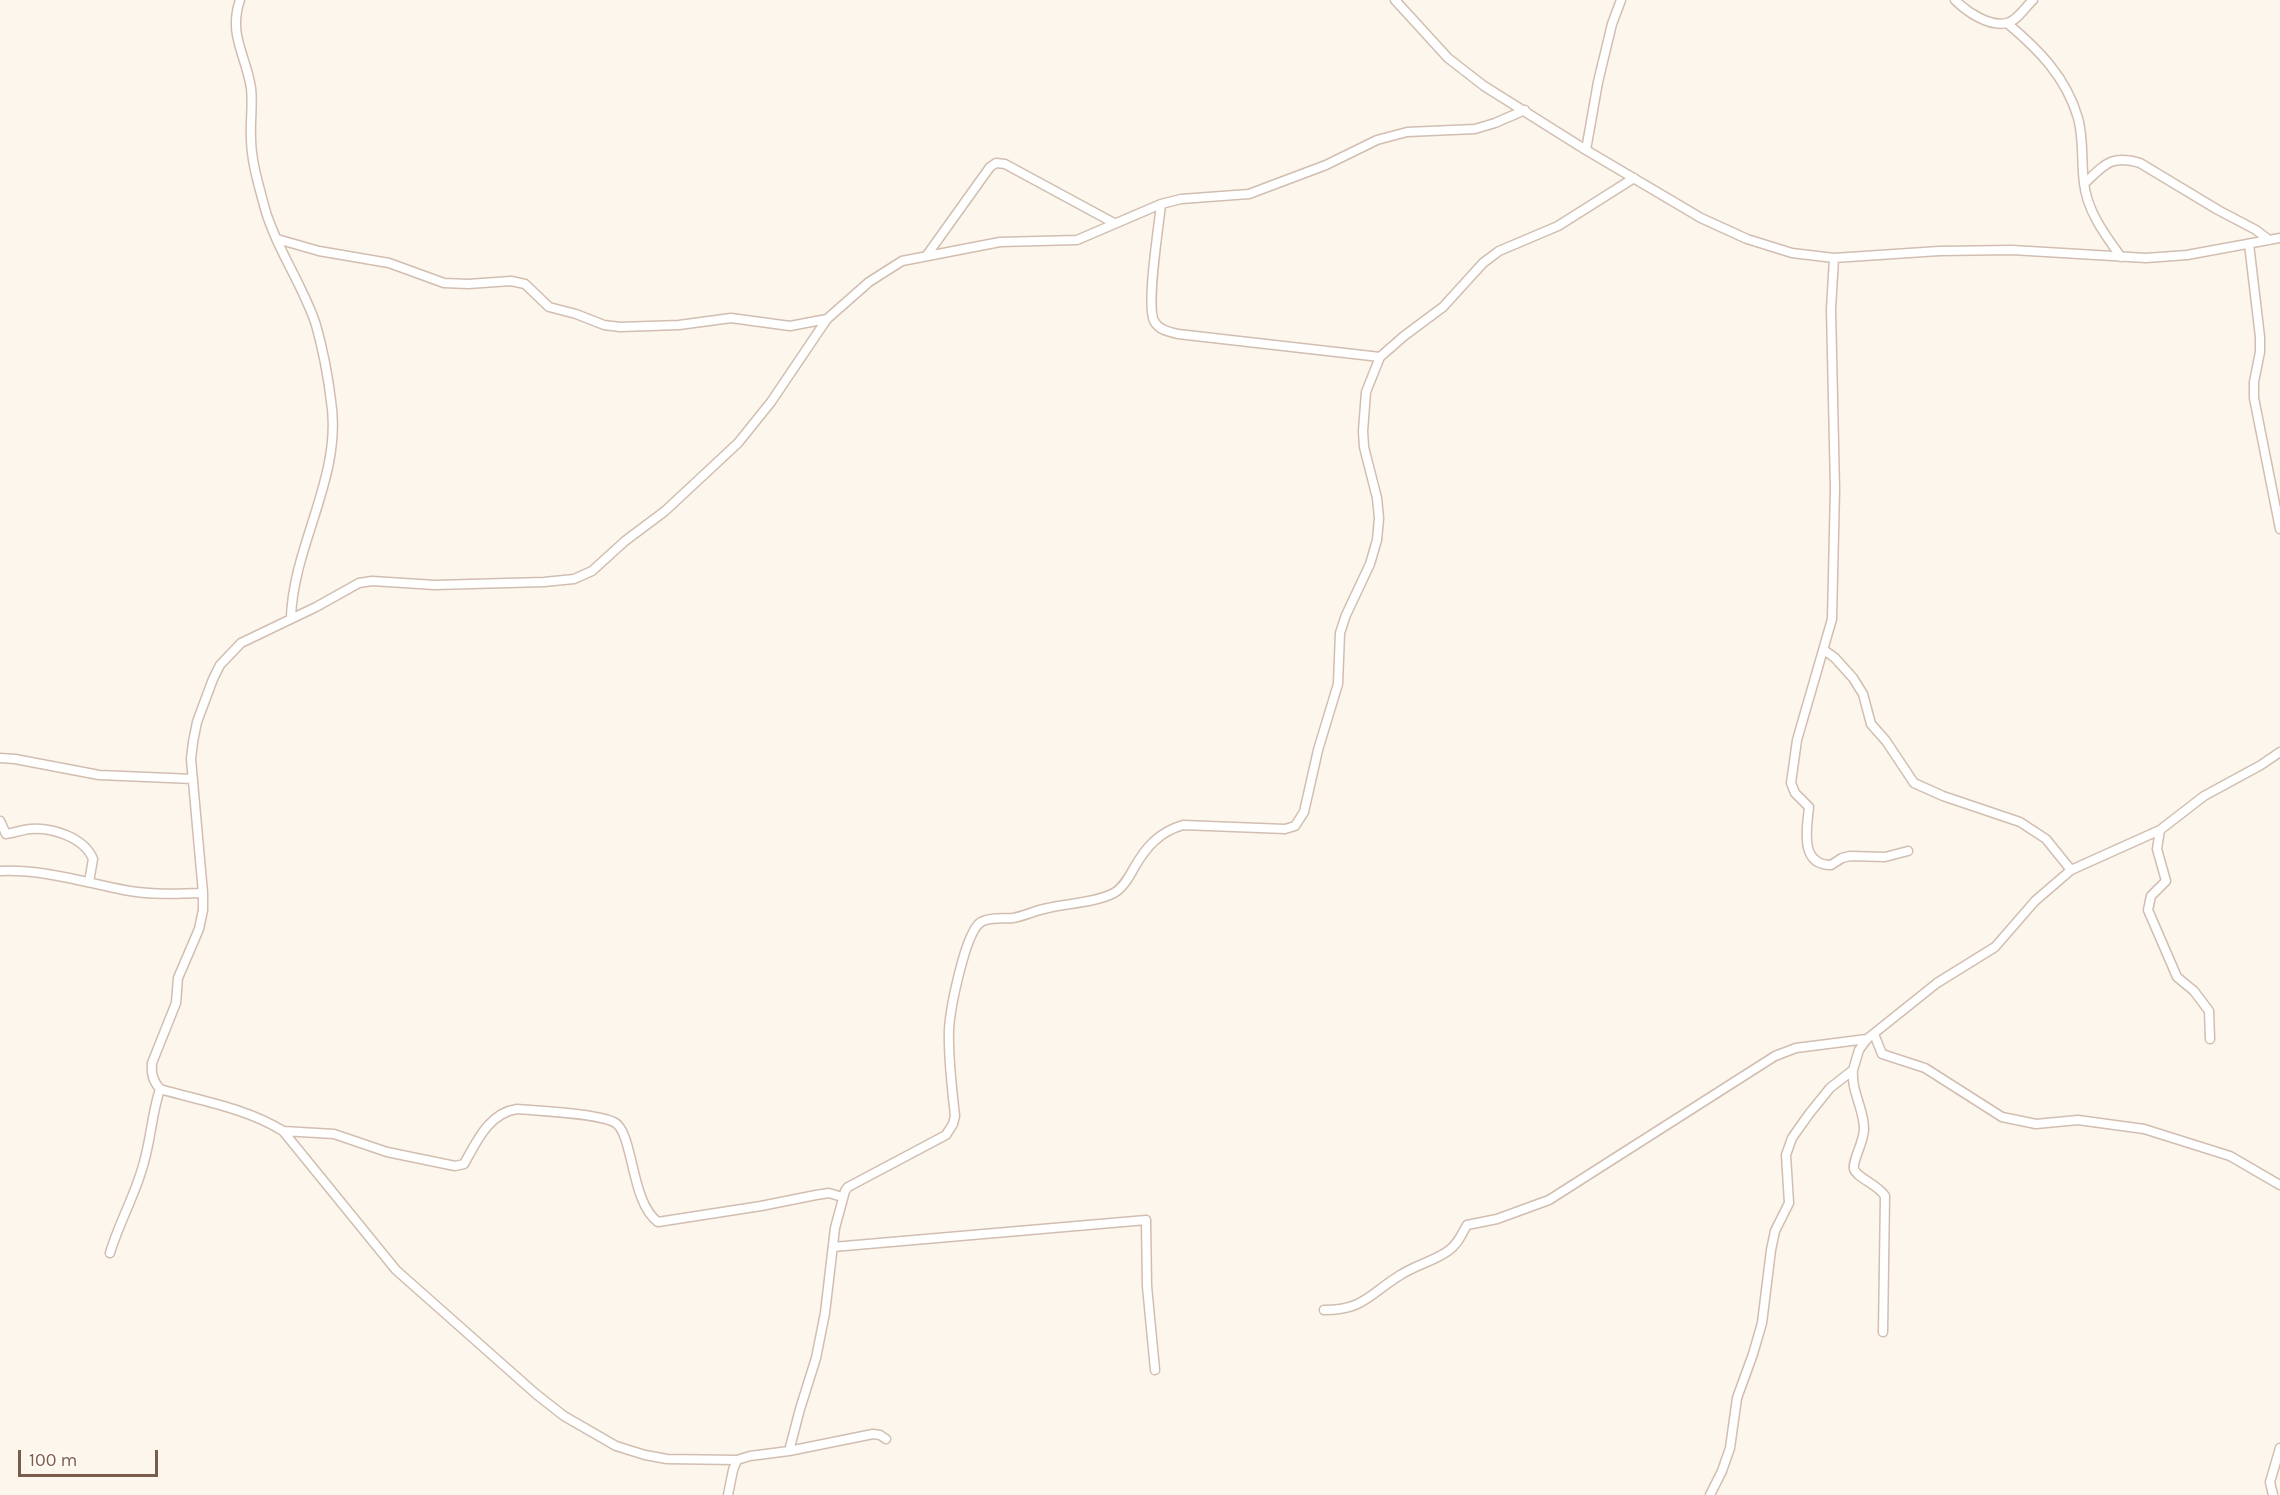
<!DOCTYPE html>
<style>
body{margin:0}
#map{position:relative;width:2280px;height:1495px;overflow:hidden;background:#fdf6ec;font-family:Karla,sans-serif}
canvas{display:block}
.scale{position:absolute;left:18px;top:1450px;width:140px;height:27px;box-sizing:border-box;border:3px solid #7a5c4d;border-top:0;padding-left:8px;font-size:18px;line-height:21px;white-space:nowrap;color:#7a5c4d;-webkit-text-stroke:4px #fffaf3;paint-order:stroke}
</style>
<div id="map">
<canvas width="2280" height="1495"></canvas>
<div class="scale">100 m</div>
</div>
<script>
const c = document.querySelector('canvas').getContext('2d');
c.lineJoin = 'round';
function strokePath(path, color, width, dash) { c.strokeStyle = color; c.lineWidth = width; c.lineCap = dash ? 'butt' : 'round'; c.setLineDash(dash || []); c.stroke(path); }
const minor = new Path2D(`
 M240 0C228 35 246 55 251 88 253 105 250 121 251 138 251 161 259 186 265 209 277 250 303 285 316 325 323 350 328 376 331 401 343 476 293 545 291 618
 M1395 0 1448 58 1484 86 1586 150 1701 218 1747 239 1792 253 1834 258 1939 251 2012 250 2146 258 2187 255 2280 238
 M1955 0C1967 12 1989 27 2007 23 2017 21 2026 6 2033 0
 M2007 23C2039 50 2066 77 2078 118 2084 139 2081 161 2084 183 2087 211 2105 235 2121 257
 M1586 150 1598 82 1612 24 1621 0
 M2084 184C2104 165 2111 154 2140 163L2218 210 2256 230 2269 240
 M1161 204C1159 226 1146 304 1154 321 1159 330 1169 332 1178 334L1380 357
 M277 239 319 251 389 263 444 283 468 284 511 281 525 284 549 307 576 314 604 325 620 327 679 325 731 318 790 326 827 319
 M2249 244 2260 337V352L2254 382V398L2280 529
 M927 255 990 167 996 163 1005 164 1114 223
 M1834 258 1831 309 1835 489 1832 619 1797 740 1791 783 1795 793 1809 807C1807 828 1799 865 1831 865L1842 858 1850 856 1885 857 1908 851
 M1824 650 1835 658 1853 678 1863 694 1871 724 1886 741 1914 783 1943 796 2020 822 2046 839 2071 870
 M0 758 15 759 99 775 193 779
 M0 821 6 834C14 833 21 830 30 829 51 827 84 837 93 859L89 882
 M2160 830 2157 849 2166 881 2151 896 2148 910 2177 977 2194 991 2209 1011 2210 1039
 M0 871C42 869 83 882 124 890 150 895 177 894 203 893
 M1874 1034 1882 1054 1925 1068 2002 1117 2036 1124 2078 1120 2144 1129 2230 1156 2280 1185
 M1853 1070C1851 1092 1864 1108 1864 1129 1864 1142 1852 1161 1854 1169 1857 1178 1877 1184 1885 1196L1883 1332
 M283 1131 334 1134 387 1152 455 1166 464 1164C477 1141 489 1113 517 1109 539 1111 595 1113 614 1122 634 1132 630 1202 658 1222L761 1206 816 1195 829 1193 842 1197
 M833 1247 1146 1220 1147 1286 1155 1370
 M110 1253C119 1222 136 1194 144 1162 151 1138 152 1113 160 1089
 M1324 1310C1365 1310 1370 1293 1402 1274 1416 1265 1434 1261 1448 1251 1458 1244 1461 1235 1467 1225L1497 1219 1549 1200 1775 1056 1796 1048 1867 1039
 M789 1451 873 1434 880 1435 886 1439
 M737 1460 667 1459 645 1455 616 1446 564 1416 536 1394 396 1270 283 1131C246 1108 201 1101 160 1089 153 1081 151 1074 152 1063L176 1003 178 978 199 929 203 910V893L191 759 193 742 197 722 213 679 220 665 241 643 316 607 359 583 372 581 435 585 544 582 574 579 592 571 625 541 665 511 738 443 771 402 827 319 869 282 902 261 1000 242 1077 240 1161 204 1181 199 1249 194 1326 165 1377 140 1407 132 1475 129 1495 123 1525 110
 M728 1495 733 1470 737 1460 750 1456 789 1451 800 1409 816 1358 825 1313 835 1228 845 1191 848 1187 946 1135 953 1124 955 1116C952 1088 948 1058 949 1030 950 1010 965 932 981 922 990 917 1003 919 1013 918 1025 916 1036 910 1048 908 1070 903 1094 903 1114 893 1123 888 1129 877 1134 868 1146 847 1159 832 1183 825L1285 829 1295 826 1304 812 1318 750 1338 684 1340 633 1346 615 1370 564 1377 540 1379 518 1377 498 1364 447 1363 431 1366 392 1380 357 1404 336 1443 307 1483 263 1499 251 1558 226 1634 178
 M1710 1495 1722 1471 1730 1448 1737 1398 1753 1354 1762 1323 1771 1250 1775 1231 1789 1203 1786 1155 1792 1138 1809 1114 1830 1088 1853 1070 1859 1050 1867 1039 1937 983 1995 947 2035 901 2071 870 2160 830 2204 796 2261 765 2280 752
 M2273 1495 2270 1482 2280 1448`);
strokePath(minor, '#d1beb0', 11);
strokePath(minor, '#fff', 8);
</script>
